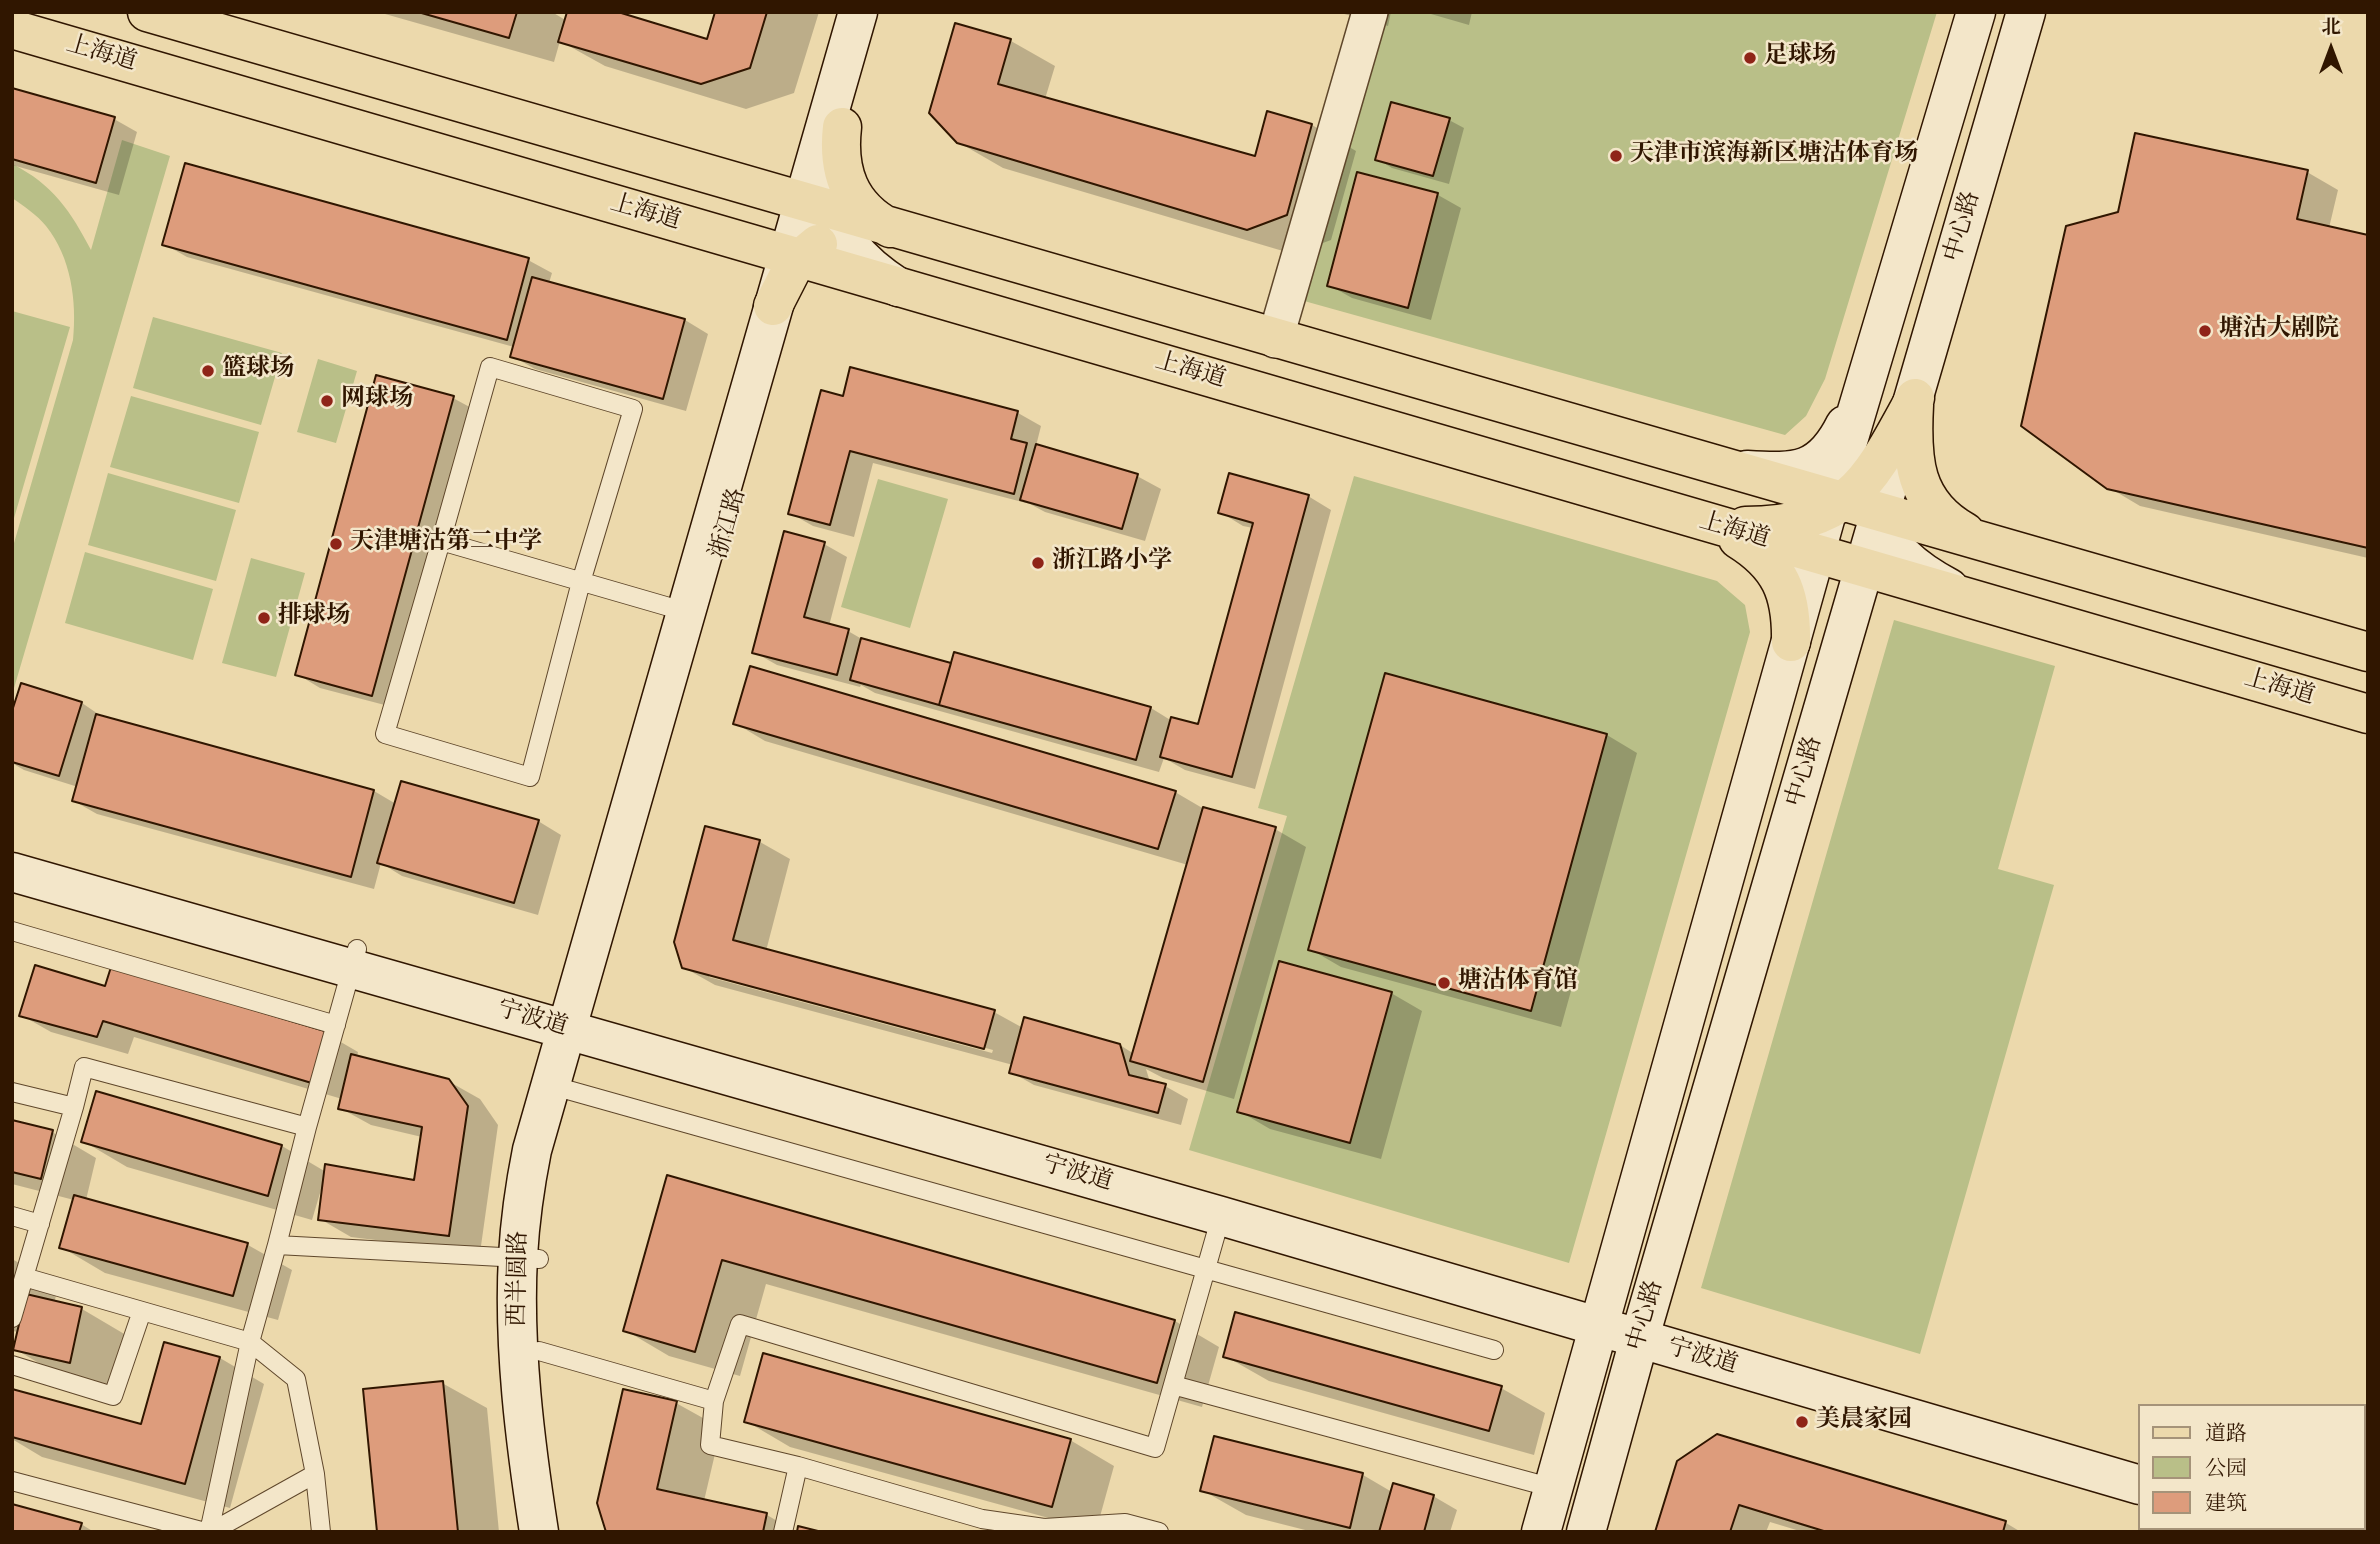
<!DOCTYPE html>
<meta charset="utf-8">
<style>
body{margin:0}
#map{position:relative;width:2380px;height:1544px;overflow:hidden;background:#ecd9ac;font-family:Vollkorn,"Noto Serif SC",serif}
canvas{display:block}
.frame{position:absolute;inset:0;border:14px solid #301600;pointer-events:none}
.legend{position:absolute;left:2138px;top:1404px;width:228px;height:126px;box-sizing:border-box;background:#f3e6c9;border:2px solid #a59379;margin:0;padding:9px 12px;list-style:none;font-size:21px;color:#301600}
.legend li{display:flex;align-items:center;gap:14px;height:35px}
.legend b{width:35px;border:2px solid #a59379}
.north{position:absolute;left:2296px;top:14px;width:70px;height:70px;-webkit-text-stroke:5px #f3e6c9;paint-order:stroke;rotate:0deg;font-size:19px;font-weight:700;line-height:28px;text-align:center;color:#301600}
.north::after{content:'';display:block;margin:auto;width:24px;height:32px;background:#301600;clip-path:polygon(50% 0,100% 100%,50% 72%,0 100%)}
</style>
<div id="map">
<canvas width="2380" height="1544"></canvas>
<div class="frame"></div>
<ul class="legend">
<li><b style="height:9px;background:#ecd9ac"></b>道路</li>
<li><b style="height:19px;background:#b9bf88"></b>公园</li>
<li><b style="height:19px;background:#dd9c7c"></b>建筑</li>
</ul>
<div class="north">北</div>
</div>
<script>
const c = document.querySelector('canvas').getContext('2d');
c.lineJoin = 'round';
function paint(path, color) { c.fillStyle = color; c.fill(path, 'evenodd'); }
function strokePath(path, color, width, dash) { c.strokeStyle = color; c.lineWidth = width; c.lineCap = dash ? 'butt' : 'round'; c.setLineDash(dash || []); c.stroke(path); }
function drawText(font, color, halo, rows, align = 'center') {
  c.font = font + ' Vollkorn,"Noto Serif SC",serif'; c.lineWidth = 5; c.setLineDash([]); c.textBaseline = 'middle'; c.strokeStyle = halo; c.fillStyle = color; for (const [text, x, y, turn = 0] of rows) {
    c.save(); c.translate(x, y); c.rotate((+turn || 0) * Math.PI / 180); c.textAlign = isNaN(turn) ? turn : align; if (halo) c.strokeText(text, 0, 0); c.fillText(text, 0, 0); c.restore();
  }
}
const green = new Path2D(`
 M1380 12H1937L1825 379 1806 416 1785 435 1297 299Z
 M122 140 170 156 12 695V550L73 340C77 301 71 257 46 226 37 215 24 206 12 198V164C53 184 71 212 91 250Z
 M12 311 70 327 12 525Z
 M153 317 282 353 261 425 133 388Z
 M318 359 357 371 336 443 297 432Z
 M131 396 259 432 239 503 110 467Z
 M108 473 236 510 216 581 88 545Z
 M1354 476 1717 581 1745 605 1750 632 1569 1263 1189 1150 1287 816 1258 808Z
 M878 479 948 499 910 628 841 607Z
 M85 552 213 589 193 660 65 623Z
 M251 558 305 573 276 677 222 663Z
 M1894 620 2055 666 1998 869 2054 885 1920 1354 1701 1288Z`);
const shadow = new Path2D(`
 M378 12H552L567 21 708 41 717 12H819L794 93 746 109 605 66 560 41 554 62Z
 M1337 12H1391L1388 26Z
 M1424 12 1446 13 1472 12 1469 25Z
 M956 25 1011 41 1055 66 1045 99 1256 158 1312 125 1356 151 1331 240 1293 254 1003 168 958 142Z
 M12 90 114 119 137 132 119 195 12 165Z
 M1449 120 1464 128 1449 184 1392 168 1377 159Z
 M2307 172 2338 190 2329 228 2368 237V558L2140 506 2108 487Z
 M1358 174 1438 195 1461 208 1431 320 1352 298 1329 285Z
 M164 244 528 260 552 273 549 283 685 320 708 334 686 411 535 369 512 356 514 347 187 257Z
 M852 369 1018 413 1041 426 1036 446 1137 476 1161 489 1145 541 1045 512 1030 504 873 463 854 537 813 526 790 513 844 398Z
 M453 398 477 411 396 708 320 688 297 674Z
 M1308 496 1331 510 1255 789 1185 770 1164 758 1159 772 875 693 861 685 860 687 777 665 754 652 824 544 847 557 829 626 848 631 867 642 952 665 1151 708 1172 721 1199 726 1253 528 1243 526 1220 512Z
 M1387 675 1607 735 1637 753 1561 1027 1341 967 1310 949Z
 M22 685 82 703 104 718 374 791 396 804 538 821 561 835 538 915 402 876 381 863 374 889 97 814 74 801 78 787 24 770 12 763V717Z
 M735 723 1175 792 1204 809 1275 829 1306 847 1234 1099 1163 1078 1146 1069 1150 1082 1165 1086 1188 1099 1181 1125 1034 1085 1011 1072 1013 1065 715 985 683 967 707 828 760 842 790 859 766 951 994 1012 1023 1028 1120 1045 1134 1054 1188 865 765 741ZM709 974 993 1050 992 1053 709 977Z
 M107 988 327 1034 358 1052 357 1057 448 1081 480 1099 498 1125 480 1253 351 1237 320 1219 325 1184 323 1183 312 1220 127 1167 83 1141 97 1093 282 1146 326 1172 416 1182 422 1137 371 1125 340 1108 342 1099 134 1037 128 1054 51 1032 21 1015Z
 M1391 993 1422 1011 1381 1159 1270 1129 1239 1111Z
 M12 1122 52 1132 96 1158 86 1200 248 1245 292 1270 278 1320 105 1273 61 1247 74 1200 12 1184Z
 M668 1177 1175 1321 1219 1347 1202 1407 766 1284 740 1376 669 1356 625 1330Z
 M12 1259 59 1285 54 1303 82 1309 126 1335 114 1387 59 1375 15 1349 19 1332 12 1331Z
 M165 1344 220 1358 264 1384 230 1508 42 1457 12 1439V1387L24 1394 142 1427Z
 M1225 1356 1501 1388 1545 1413 1534 1455 1269 1381Z
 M442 1383 487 1408 499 1532H379Z
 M676 1403 721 1428 704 1501 767 1515 796 1532H608Z
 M746 1421 1070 1440 1114 1466 1096 1531 790 1447Z
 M1215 1438 1363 1475 1392 1492 1433 1496 1457 1510 1450 1532H1313L1246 1515 1202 1490Z
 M1678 1462 2006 1523 2021 1532H1803L1770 1522 1766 1532H1657Z
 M81 1524 94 1532H12Z`);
const building = new Path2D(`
 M418 12H517L509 38Z
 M567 12H618L707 39 715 12H767L750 68 701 84 558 42Z
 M955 23 1011 39 998 84 1255 156 1267 111 1312 124 1287 215 1247 230 957 143 929 113Z
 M12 88 115 117 96 183 12 159Z
 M1391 102 1450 118 1433 176 1375 160Z
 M2135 133 2308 170 2297 219 2368 235V548L2107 489 2021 426 2066 226 2118 212Z
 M185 163 529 258 507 340 162 245Z
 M1357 172 1438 193 1408 308 1327 286Z
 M532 277 685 319 663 399 510 357Z
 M850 367 1018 411 1011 439 1027 443 1014 494 850 451 830 525 788 514 821 390 843 396Z
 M376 375 454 396 372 696 295 675Z
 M1036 444 1138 474 1122 529 1020 500Z
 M1229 473 1309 495 1232 777 1160 757 1171 717 1198 724 1253 523 1218 513Z
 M784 531 825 542 804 617 849 629 837 675 752 653Z
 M861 638 951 663 939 705 850 680Z
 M954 652 1151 707 1136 760 939 705Z
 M750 666 1176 791 1158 849 733 724Z
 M1385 673 1607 734 1531 1011 1308 950Z
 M21 683 82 702 59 776 12 762V711Z
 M96 714 374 790 351 877 72 801Z
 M401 781 539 820 514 903 377 863Z
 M1203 807 1276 827 1203 1082 1130 1061Z
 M705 826 760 840 733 940 995 1010 984 1049 682 968 674 942Z
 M1279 961 1392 992 1350 1143 1237 1112Z
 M35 965 105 986 111 967 328 1032 315 1084 103 1021 97 1037 19 1016Z
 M1024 1017 1120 1044 1129 1075 1166 1084 1158 1113 1009 1073Z
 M351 1054 449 1079 468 1106 449 1236 318 1220 325 1164 414 1180 422 1127 338 1109Z
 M96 1091 282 1145 268 1196 81 1142Z
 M12 1120 53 1130 41 1179 12 1172Z
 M667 1175 1175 1320 1157 1383 722 1260 695 1352 623 1331Z
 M74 1195 248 1243 233 1296 59 1248Z
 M26 1294 82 1307 70 1363 13 1350Z
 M1235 1312 1502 1386 1489 1431 1223 1357Z
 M164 1342 220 1357 185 1484 12 1437V1389L141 1424Z
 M763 1353 1071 1439 1052 1507 744 1422Z
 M443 1381 458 1532H377L363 1389Z
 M623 1389 677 1401 657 1489 767 1513 763 1532H606L597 1503Z
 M1717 1434 2006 1521 2003 1532H1827L1739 1505 1730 1532H1655L1677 1461Z
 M1214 1436 1363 1473 1350 1528 1200 1491Z
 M1393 1483 1434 1495 1424 1532H1379Z
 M12 1504 82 1523 79 1532H12Z
 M798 1526 822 1532H797Z`);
const lane = new Path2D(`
 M441 541 490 367 633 409 581 582 530 777 385 734 441 541 690 613
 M12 931 336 1025
 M568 1090 1494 1350
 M12 1092 74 1107 12 1318
 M74 1107 84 1067 307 1127 277 1245
 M307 1127 357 949
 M12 1216 40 1224
 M24 1277 250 1342 296 1379 315 1474 211 1532
 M539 1351 714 1401 710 1445 798 1466 982 1519 1044 1528 1125 1523 1159 1532
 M12 1365 113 1396 142 1311
 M1173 1385 1553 1488
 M714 1401 740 1324 1155 1448 1221 1216
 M315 1474 321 1532
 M12 1481 205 1532
 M209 1532 250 1342 277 1245 539 1259
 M783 1532 798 1466`);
const street = new Path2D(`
 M1275 340 1370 12`);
const secondary = new Path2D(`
 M825 187C832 232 860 263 898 287
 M1747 470C1797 473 1821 473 1845 425
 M1870 509C1890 548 1911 568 1949 588
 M12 872 1221 1216 2140 1485
 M2289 1528 2302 1532
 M2364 1528 2368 1529
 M539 1532C525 1442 513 1346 518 1256 520 1220 525 1185 532 1150L858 12
 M1541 1532 1831 498 1976 12
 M1586 1532 1639 1340 2026 12`);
const primary = new Path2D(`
 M147 12C886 232 1628 438 2368 652
 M12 29 2368 714
 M842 127C837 171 849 206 890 228
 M773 306 795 263 818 244
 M1914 405C1911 459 1913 503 1965 532
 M1745 526C1851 525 1869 482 1915 398
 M1738 539C1780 565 1792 593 1791 642`);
const markers = [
 [1750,58,7,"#8f2418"],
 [1616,156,7,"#8f2418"],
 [2205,331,7,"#8f2418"],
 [208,371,7,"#8f2418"],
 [327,401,7,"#8f2418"],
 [336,544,7,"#8f2418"],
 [1038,563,7,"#8f2418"],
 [264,618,7,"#8f2418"],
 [1444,983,7,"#8f2418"],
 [1802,1422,7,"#8f2418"]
];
const streetNames = [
 ["上海道",101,55,16],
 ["上海道",645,214,16],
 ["中心路",1964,227,-74],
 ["上海道",1190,372,16],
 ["浙江路",730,524,-74],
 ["上海道",1734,532,16],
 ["上海道",2279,689,16],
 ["中心路",1806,772,-74],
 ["宁波道",532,1020,16],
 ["宁波道",1077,1175,16],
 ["西半圆路",520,1279,-89],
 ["中心路",1647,1316,-74],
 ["宁波道",1702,1358,16]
];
const poiNames = [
 ["足球场",1764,58],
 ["天津市滨海新区塘沽体育场",1630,156],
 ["塘沽大剧院",2219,331],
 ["篮球场",222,371],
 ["网球场",341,401],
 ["天津塘沽第二中学",350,544],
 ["浙江路小学",1052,563],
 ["排球场",278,618],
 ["塘沽体育馆",1458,983],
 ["美晨家园",1816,1422]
];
paint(green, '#b9bf88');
paint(shadow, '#0003');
paint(building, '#dd9c7c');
strokePath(building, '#301600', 2);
strokePath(lane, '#5f472b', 20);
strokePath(street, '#5f472b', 38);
strokePath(secondary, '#301600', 41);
strokePath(primary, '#301600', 41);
strokePath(lane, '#f3e6c9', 18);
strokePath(street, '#f3e6c9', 35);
strokePath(secondary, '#f3e6c9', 38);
strokePath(primary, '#ecd9ac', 38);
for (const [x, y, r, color] of markers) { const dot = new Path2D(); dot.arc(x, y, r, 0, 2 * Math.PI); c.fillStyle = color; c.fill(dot); strokePath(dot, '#f3e6c9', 2.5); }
drawText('24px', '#301600', '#f3e6c9', streetNames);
drawText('bold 24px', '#301600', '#f3e6c9', poiNames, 'left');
</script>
